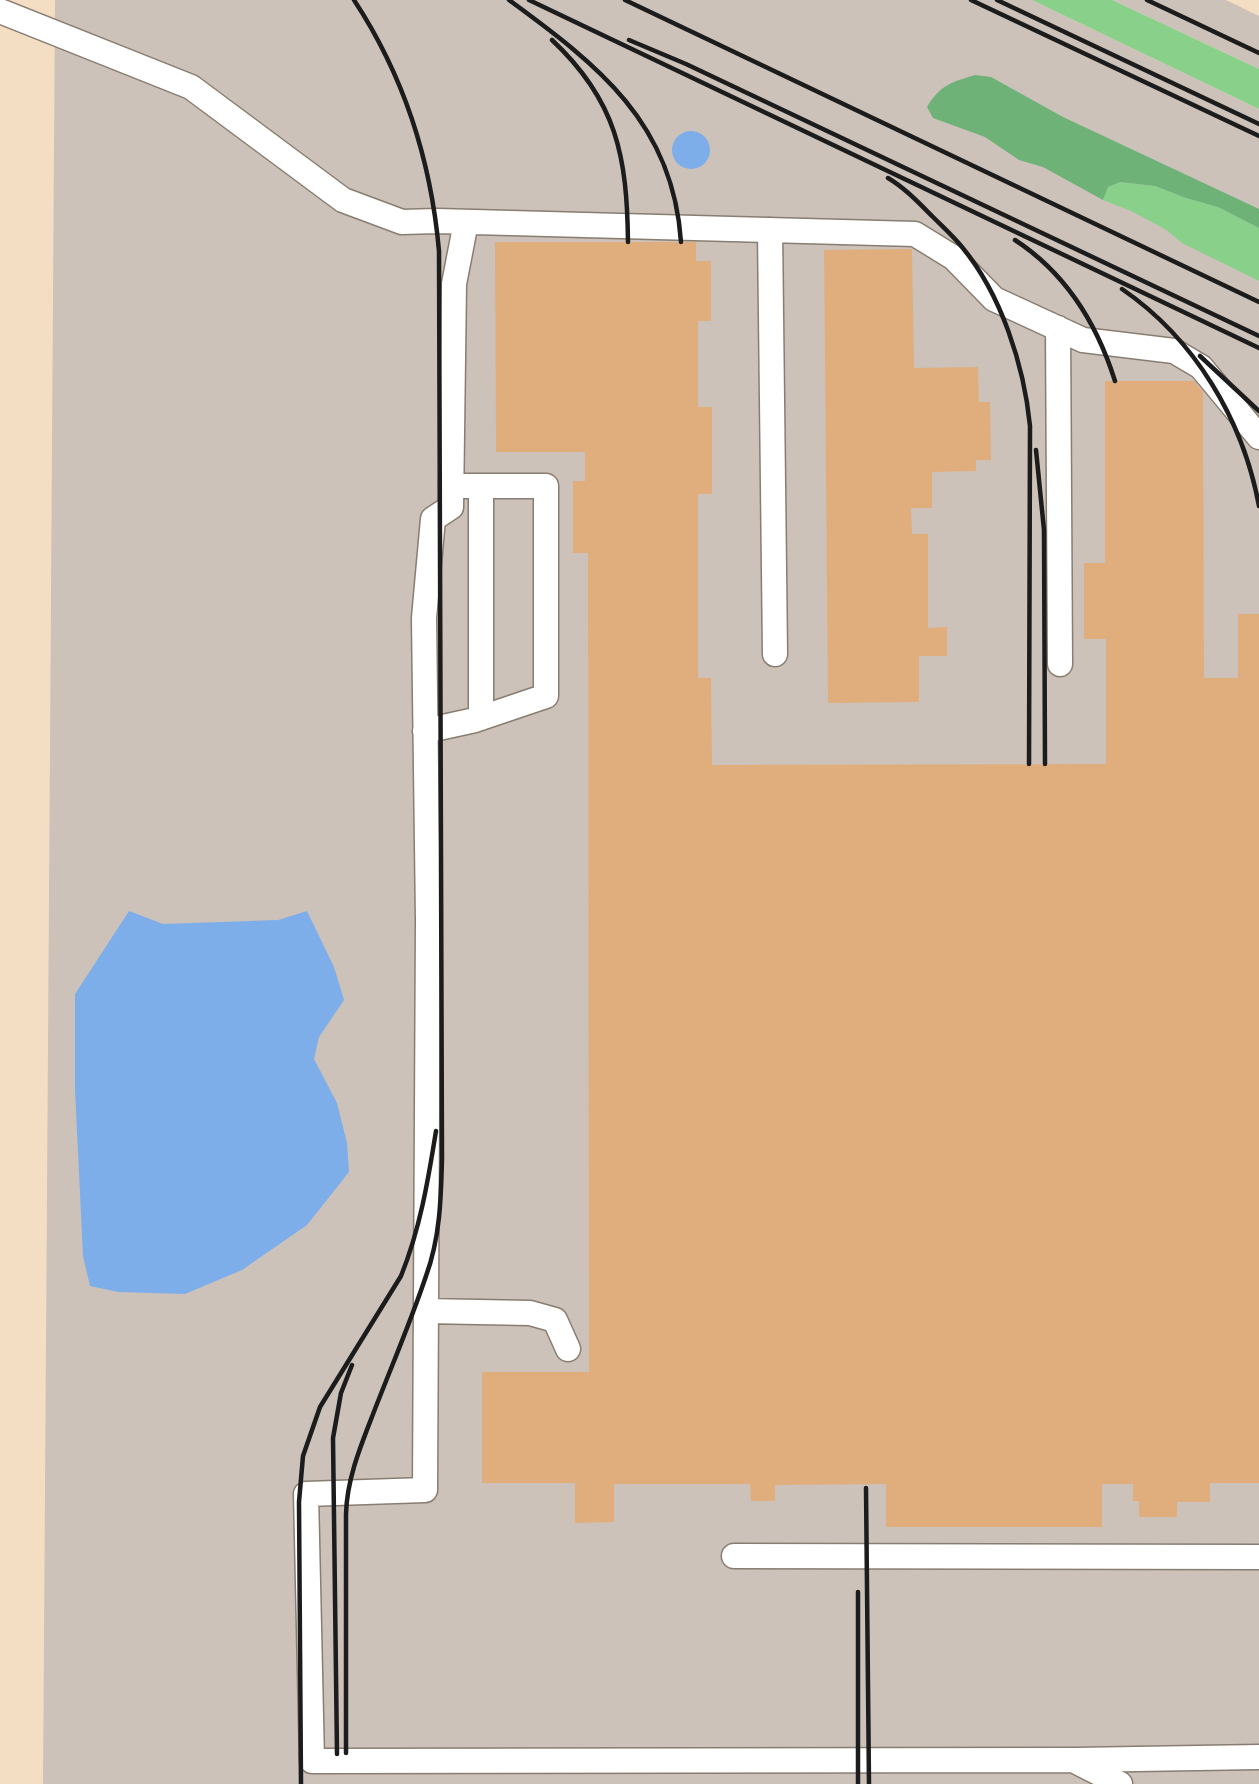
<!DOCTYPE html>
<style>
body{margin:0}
canvas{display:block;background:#f4dec3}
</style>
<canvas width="1259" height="1784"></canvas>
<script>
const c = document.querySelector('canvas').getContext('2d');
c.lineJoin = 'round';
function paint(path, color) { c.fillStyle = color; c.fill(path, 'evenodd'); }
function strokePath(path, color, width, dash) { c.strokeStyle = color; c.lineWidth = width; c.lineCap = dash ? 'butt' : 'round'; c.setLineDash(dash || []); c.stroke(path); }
const industrial = new Path2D(`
 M55 0H1032L1259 109V1784H43Z
 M1112 0H1226L1259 16V69Z`);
const green = new Path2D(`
 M1032 0H1112L1259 69V109Z
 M1120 182 1155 186 1186 198 1218 207 1259 228V281L1182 243 1165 229 1131 211 1103 200 1108 187Z`);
const forest = new Path2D(`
 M975 75 991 77 1063 117 1259 209V228L1218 207 1186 198 1155 186 1120 182 1108 187 1103 200 1043 167 1019 160 985 137 933 118 927 107C940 85 952 82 975 75Z`);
const water = new Path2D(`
 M672 150a19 19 0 1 1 38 0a19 19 0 1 1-38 0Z
 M129 911 163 924 278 920 307 911 334 967 344 1000 319 1037 314 1059 337 1103 347 1143 349 1172 307 1225 242 1270 185 1294 118 1292 90 1286 83 1256 75 1090V994Z`);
const building = new Path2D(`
 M495 242H696V261H711V321H698V407H712V494H698V678H711L712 765 1106 764V639H1084V563H1105V381H1194L1203 392 1204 678H1238V614H1259V1483H1210V1502H1177V1517H1139V1501H1133V1484H1102V1527H886V1484L775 1485V1501H751L750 1484H614V1522L575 1523V1483H482V1372H589L588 553H573V481H585V452H496Z
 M912 249 914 368 978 367 979 402H990L991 460H976V471L932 472V508H911L912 534H928V628L947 627V656H919V702L828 703 824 250Z`);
const minor = new Path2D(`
 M0 11 191 87 343 200 402 222 437 221 915 234 954 258 994 299 1083 340 1174 351 1201 367 1259 437
 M466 222 454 284 451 507 433 519 424 618 428 920 425 1490 306 1494 312 1761 1075 1760 1259 1757
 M770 230 775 654
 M1058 328 1060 664
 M481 718V486
 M425 731 475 720 546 696V486H451
 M426 1311 530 1313 555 1320 568 1349
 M734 1556 1259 1557
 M1077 1762 1120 1784`);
const rail = new Path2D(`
 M509 0C598 65 673 123 681 242
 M529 0 1259 348
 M625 0 1259 302
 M971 0 1259 136
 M997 0 1259 124
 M1147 0 1259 53
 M552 40C617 101 627 157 628 242
 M629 40 686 64 1259 336
 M888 178C905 188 919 203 933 217 943 227 953 236 962 247 1001 294 1024 365 1030 426L1029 764
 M1015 240C1067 274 1097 324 1115 381
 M1122 289C1195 339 1243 420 1259 506
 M1200 356 1259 411
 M1036 450 1044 530 1045 764
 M866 1488 869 1784
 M346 1753V1514C347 1477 362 1443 375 1409 392 1365 411 1321 426 1276 440 1238 441 1199 442 1159L439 251C431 161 404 76 354 0
 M337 1754 333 1438 341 1393 352 1365
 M301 1784 299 1502 303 1456 320 1407 401 1276C420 1229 428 1181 436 1131
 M858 1784V1592`);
paint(industrial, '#ccc2b9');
paint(green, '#89d08b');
paint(forest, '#6eb277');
paint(water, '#7eaee9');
paint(building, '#e0ae7d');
strokePath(minor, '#887d70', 27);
strokePath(minor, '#fff', 24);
strokePath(rail, '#1c1c1c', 4.5);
</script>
